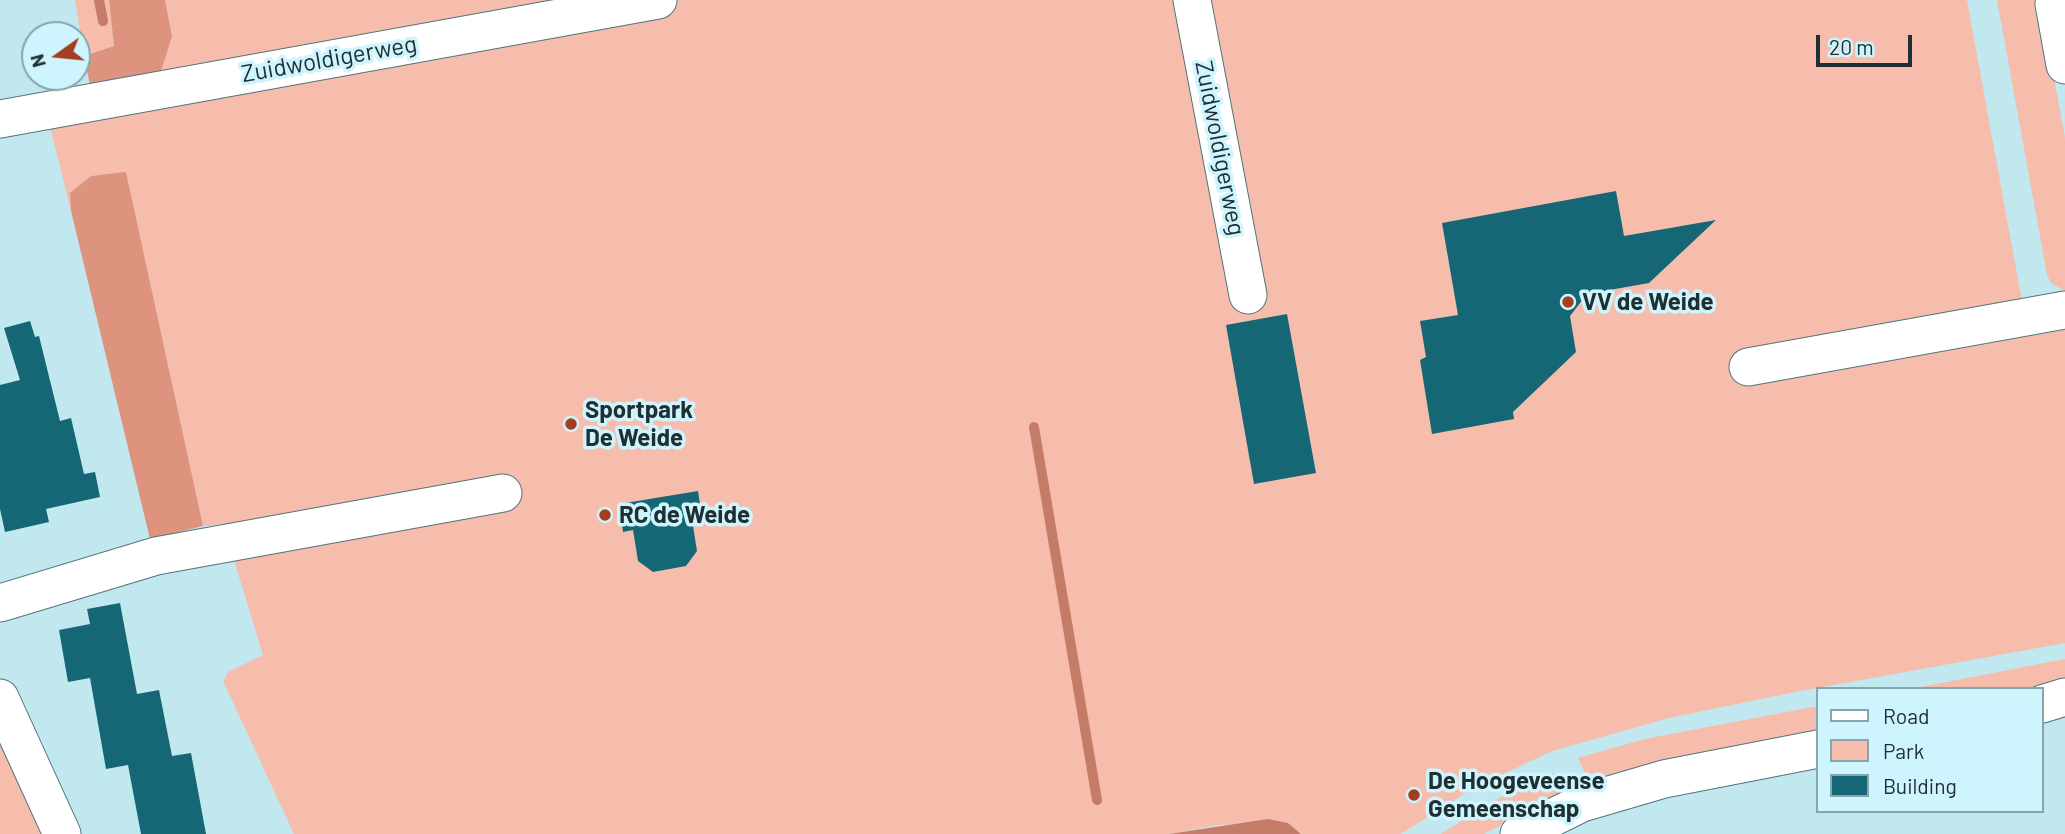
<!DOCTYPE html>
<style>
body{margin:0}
#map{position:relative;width:2065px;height:834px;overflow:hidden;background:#c1e7ef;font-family:Barlow,sans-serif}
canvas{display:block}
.legend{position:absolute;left:1816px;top:687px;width:228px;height:126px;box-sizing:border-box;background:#cef4fd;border:2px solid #88a5ac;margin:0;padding:9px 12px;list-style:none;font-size:21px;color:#202f32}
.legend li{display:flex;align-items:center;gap:14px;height:35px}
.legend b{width:35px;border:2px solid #88a5ac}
.north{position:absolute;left:21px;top:21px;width:70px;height:70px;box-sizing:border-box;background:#cef4fd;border:2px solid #88a5ac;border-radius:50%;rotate:255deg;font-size:19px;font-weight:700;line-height:28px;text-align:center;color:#202f32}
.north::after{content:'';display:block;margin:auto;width:24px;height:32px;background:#a53d1f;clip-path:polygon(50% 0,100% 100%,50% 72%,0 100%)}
.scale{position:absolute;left:1816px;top:35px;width:96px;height:32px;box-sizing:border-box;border:4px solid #202f32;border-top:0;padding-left:9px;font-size:21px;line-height:24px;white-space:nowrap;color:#202f32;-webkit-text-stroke:5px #cef4fd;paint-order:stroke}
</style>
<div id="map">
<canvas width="2065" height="834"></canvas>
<ul class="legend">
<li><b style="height:9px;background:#fff"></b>Road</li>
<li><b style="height:19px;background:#f6bdad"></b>Park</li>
<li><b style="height:19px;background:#166776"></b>Building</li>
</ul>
<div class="north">N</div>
<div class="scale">20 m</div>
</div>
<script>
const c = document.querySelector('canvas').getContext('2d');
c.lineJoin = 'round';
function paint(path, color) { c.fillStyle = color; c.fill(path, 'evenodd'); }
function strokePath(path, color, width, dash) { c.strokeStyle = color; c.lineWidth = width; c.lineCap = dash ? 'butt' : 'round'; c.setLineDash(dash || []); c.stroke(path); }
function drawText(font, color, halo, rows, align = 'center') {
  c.font = font + ' Barlow,sans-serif'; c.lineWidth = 7; c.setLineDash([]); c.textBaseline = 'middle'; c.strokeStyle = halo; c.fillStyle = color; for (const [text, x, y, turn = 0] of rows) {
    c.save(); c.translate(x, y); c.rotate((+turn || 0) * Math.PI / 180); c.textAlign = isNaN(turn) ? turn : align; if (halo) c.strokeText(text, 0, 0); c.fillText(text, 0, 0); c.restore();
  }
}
const green = new Path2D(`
 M75 0H109L114 46 84 56Z
 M165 0H1967L2027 329 2065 323V643L1795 692 1669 718 1552 751 1470 790 1401 834H1301L1288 823 1218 825 1169 834H294L223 681 228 672 263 655 223 524 203 526 126 173 91 176 71 193V211L49 123 172 36Z
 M1997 0H2040L2065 138V291L2051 283 2047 275Z
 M2065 659V685L2042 689H1910Z
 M1818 706V736L1590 784 1578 758 1645 739Z
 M0 729 48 834H0Z
 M1553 773 1563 777 1567 792 1484 834H1441L1495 800Z`);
const forest = new Path2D(`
 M109 0H165L172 36 157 84 92 95 84 56 114 46Z
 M126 172 203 526 150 539 71 211 70 193 91 176Z`);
const water = new Path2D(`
 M1268 819 1288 823 1301 834H1169Z`);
const stream = new Path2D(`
 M99 0 103 21
 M1034 427 1097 800`);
const building = new Path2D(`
 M1616 191 1624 236 1716 220 1649 283 1587 294 1570 316 1576 352 1513 412 1514 419 1432 434 1420 360 1426 357 1420 321 1458 315 1442 223Z
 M1287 314 1316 473 1254 484 1226 325Z
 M30 321 35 337 39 336 60 421 71 418 84 474 95 472 100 497 46 509 49 522 5 532 0 509V385L20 380 4 328Z
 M698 491 702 518 692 520 697 551 686 566 653 572 638 561 633 530 623 532 619 504Z
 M120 603 137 694 159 690 172 756 191 753 206 834H141L128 765 106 769 90 678 68 682 59 630 90 624 87 609Z`);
const minor = new Path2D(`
 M1192 0 1248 295
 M2054 4 2065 65
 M0 119 658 0
 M1748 367 2065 310
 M0 603 156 556 503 493
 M0 698 62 834
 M2042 704 2065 697
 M1519 834 1582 803 1664 779 1818 749`);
const markers = [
 [1568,302,7,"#a53d1f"],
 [571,424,7,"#a53d1f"],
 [605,515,7,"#a53d1f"],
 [1414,795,7,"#a53d1f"]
];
const streetNames = [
 ["Zuidwoldigerweg",329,59,-10],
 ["Zuidwoldigerweg",1220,148,79]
];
const poiNames = [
 ["VV de Weide",1582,302],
 ["Sportpark",585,410],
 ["De Weide",585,438],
 ["RC de Weide",619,515],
 ["De Hoogeveense",1428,781],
 ["Gemeenschap",1428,809]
];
paint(green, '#f6bdad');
paint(forest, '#dd937e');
paint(water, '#c47c68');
strokePath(stream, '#c47c68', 10);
paint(building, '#166776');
strokePath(minor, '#51747c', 39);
strokePath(minor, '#fff', 37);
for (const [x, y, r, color] of markers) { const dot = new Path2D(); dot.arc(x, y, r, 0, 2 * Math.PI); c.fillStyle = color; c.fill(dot); strokePath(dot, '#cef4fd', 2.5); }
drawText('24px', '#202f32', '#cef4fd', streetNames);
drawText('bold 24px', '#202f32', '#cef4fd', poiNames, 'left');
</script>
